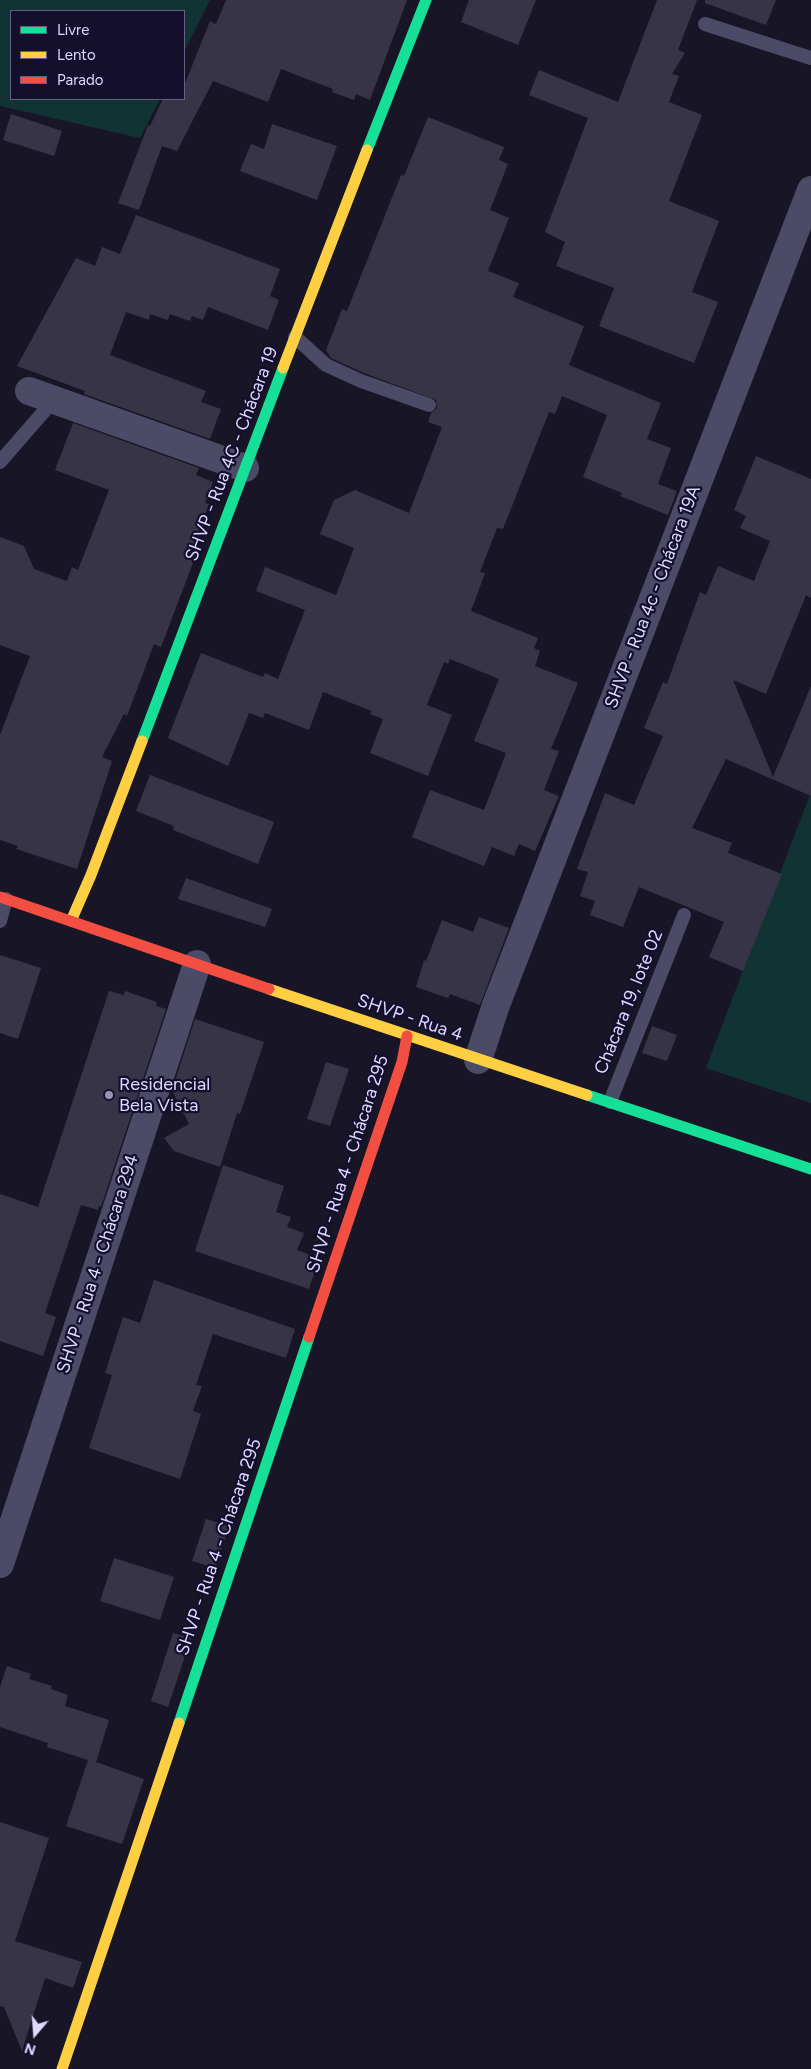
<!DOCTYPE html>
<meta charset="utf-8">
<style>
body{margin:0}
#map{position:relative;width:811px;height:2069px;overflow:hidden;background:#181626;font-family:Figtree,sans-serif}
canvas{display:block}
.legend{position:absolute;left:10px;top:10px;width:175px;height:90px;box-sizing:border-box;background:#130f2d;border:1px solid #646081;margin:0;padding:6px 9px;list-style:none;font-size:15px;color:#dedaff}
.legend li{display:flex;align-items:center;gap:10px;height:25px}
.legend b{width:25px;border:1px solid #646081}
.north{position:absolute;left:10px;top:2009px;width:50px;height:50px;-webkit-text-stroke:4px #130f2d;paint-order:stroke;rotate:198deg;font-size:14px;font-weight:700;line-height:20px;text-align:center;color:#dedaff}
.north::after{content:'';display:block;margin:auto;width:18px;height:22px;background:#dedaff;clip-path:polygon(50% 0,100% 100%,50% 72%,0 100%)}
</style>
<div id="map">
<canvas width="811" height="2069"></canvas>
<ul class="legend">
<li><b style="height:6px;background:#16e098"></b>Livre</li>
<li><b style="height:6px;background:#ffcf43"></b>Lento</li>
<li><b style="height:6px;background:#f24e42"></b>Parado</li>
</ul>
<div class="north">N</div>
</div>
<script>
const c = document.querySelector('canvas').getContext('2d');
c.lineJoin = 'round';
function paint(path, color) { c.fillStyle = color; c.fill(path, 'evenodd'); }
function strokePath(path, color, width, dash) { c.strokeStyle = color; c.lineWidth = width; c.lineCap = dash ? 'butt' : 'round'; c.setLineDash(dash || []); c.stroke(path); }
function drawText(font, color, halo, rows, align = 'center') {
  c.font = font + ' Figtree,sans-serif'; c.lineWidth = 4.5; c.setLineDash([]); c.textBaseline = 'middle'; c.strokeStyle = halo; c.fillStyle = color; for (const [text, x, y, turn = 0] of rows) {
    c.save(); c.translate(x, y); c.rotate((+turn || 0) * Math.PI / 180); c.textAlign = isNaN(turn) ? turn : align; if (halo) c.strokeText(text, 0, 0); c.fillText(text, 0, 0); c.restore();
  }
}
const green = new Path2D(`
 M0 0H210L184 52V11H11V99H160L140 138 0 106Z
 M811 792V1103L706 1068Z`);
const building = new Path2D(`
 M226 0H407L370 100 356 94 354 100 332 92 333 89 281 69 268 102 213 81 177 151 162 146 139 210 118 203 148 125 150 126 163 99H184V86L210 21 216 24Z
 M469 0H536L518 45 461 22Z
 M657 0H697L678 50 685 53 672 74 679 76 669 102 702 115 669 201 719 221 692 292 718 302 694 363 599 326 614 288 556 266 565 242 545 232 588 118 529 95 539 70 618 102Z
 M705 0H776L766 25 705 3Z
 M11 114 62 131 54 156 3 140Z
 M428 117 504 147 499 160 508 164 490 210 509 218 488 271 519 283 513 297 584 326 569 365 661 403 647 439 671 448 658 484 677 491 668 515 620 496 622 493 583 477 607 415 562 396 555 414 549 412 503 529 497 528 480 572 485 573 471 611 538 638 534 648 540 651 535 666 578 683 551 749 559 751 544 790 559 796 535 851 519 844 514 856 492 847 484 866 412 837 430 790 484 810 506 753 474 741 499 679 450 659 448 664 444 662 427 705 452 715 428 776 370 753 383 719 370 714 372 711 323 692 309 730 265 713 263 718 249 713 228 766 168 738 201 653 263 677 265 673 278 679 305 610 256 591 265 567 336 595 354 548 320 534 334 500 355 490 409 513 442 427 428 422 431 413 437 408 436 400 364 373 331 358 326 350 342 309 347 311 401 175 404 176Z
 M272 124 337 146 317 200 240 171 251 144 264 149Z
 M136 215 280 269 270 296 279 300 268 330 208 307 203 320 192 316 190 321 170 314 168 320 150 314 149 320 126 312 110 355 206 391 201 402 221 409 210 439 84 394 85 391 17 366 76 258 95 266 102 247 120 254Z
 M73 423 199 468 196 475 213 482 205 503 209 504 194 545 199 547 161 647 154 644 127 716 124 714 102 757 112 761 77 869 16 849 18 846 0 840V735L30 656 0 645V537L24 546 34 569 67 581 72 567 78 570 109 490 55 470Z
 M756 456 811 479V598L806 595 766 694 733 680 773 777 811 686V796L726 759 692 828 732 843 728 853 782 874 743 971 709 957 724 922 639 887 623 927 590 915 595 901 580 896 588 872 577 869 605 793 634 805 663 736 644 728 663 682 667 684 700 592 706 595 718 566 754 581 770 541 740 528 746 516 734 510Z
 M150 775 274 822 258 864 173 830 174 826 136 811Z
 M186 878 272 909 265 927 178 899Z
 M479 917 509 928 480 1005 450 994 448 998 416 987 424 960 426 961 442 920 473 932Z
 M0 955 41 968 18 1039 0 1033Z
 M109 991 124 995 125 991 157 1002 156 1006 166 1009 101 1207 99 1206 98 1210 81 1205 45 1313 56 1317 43 1356 0 1341V1194L38 1207Z
 M195 1019 264 1042 240 1114 237 1113 220 1167 174 1151 164 1138 189 1124 172 1090Z
 M652 1026 677 1035 667 1061 642 1053Z
 M326 1062 349 1069 330 1126 307 1119Z
 M223 1165 284 1186 276 1212 291 1217 287 1227 304 1233 297 1250 319 1258 309 1289 195 1251Z
 M154 1280 295 1329 286 1358 213 1334 196 1385 202 1386 193 1411 201 1414 180 1479 89 1448 112 1375 105 1373 123 1317 140 1323Z
 M206 1519 229 1526 215 1568 192 1561Z
 M114 1558 174 1577 160 1620 100 1601Z
 M173 1633 191 1638 168 1707 151 1701Z
 M7 1666 31 1674 29 1679 52 1686 51 1689 68 1695 65 1706 109 1720 96 1762 144 1779 122 1844 66 1826 88 1760 47 1747 48 1743 0 1727V1687Z
 M0 1822 49 1838 15 1941 82 1962 73 1988 45 1978 22 2051 4 2007 0 2006Z`);
const lane = new Path2D(`
 M705 24 811 58
 M295 337 326 365 361 381 429 405
 M0 462 54 400
 M0 921 6 899
 M610 1102 684 915`);
const street = new Path2D(`
 M29 391 245 468
 M478 1060 496 1005 811 190
 M0 1564 197 964`);
const fast = new Path2D(`
 M367 150 426 0
 M142 741 283 368
 M587 1095 811 1169
 M179 1723 309 1337`);
const slow = new Path2D(`
 M283 368 367 150
 M71 921 91 875 142 741
 M269 989 587 1095
 M62 2069 179 1723`);
const jam = new Path2D(`
 M0 897 269 989
 M309 1337 402 1062 407 1036`);
const markers = [
 [109,1095,5,"#9995b3"]
];
const streetNames = [
 ["SHVP - Rua 4C - Chácara 19",232,454,-69],
 ["SHVP - Rua 4c - Chácara 19A",653,597,-69],
 ["Chácara 19, lote 02",629,1002,-68],
 ["SHVP - Rua 4",410,1018,19],
 ["SHVP - Rua 4 - Chácara 295",348,1164,-72],
 ["SHVP - Rua 4 - Chácara 294",98,1264,-72],
 ["SHVP - Rua 4 - Chácara 295",219,1547,-71]
];
const poiNames = [
 ["Residencial",119,1085],
 ["Bela Vista",119,1106]
];
paint(green, '#123333');
paint(building, '#373447');
strokePath(lane, '#4b4a67', 14);
strokePath(street, '#4b4a67', 28);
strokePath(fast, '#16e098', 11);
strokePath(slow, '#ffcf43', 11);
strokePath(jam, '#f24e42', 11);
for (const [x, y, r, color] of markers) { const dot = new Path2D(); dot.arc(x, y, r, 0, 2 * Math.PI); c.fillStyle = color; c.fill(dot); strokePath(dot, '#130f2d', 2); }
drawText('18px', '#dedaff', '#130f2d', streetNames);
drawText('18px', '#dedaff', '#130f2d', poiNames, 'left');
</script>
